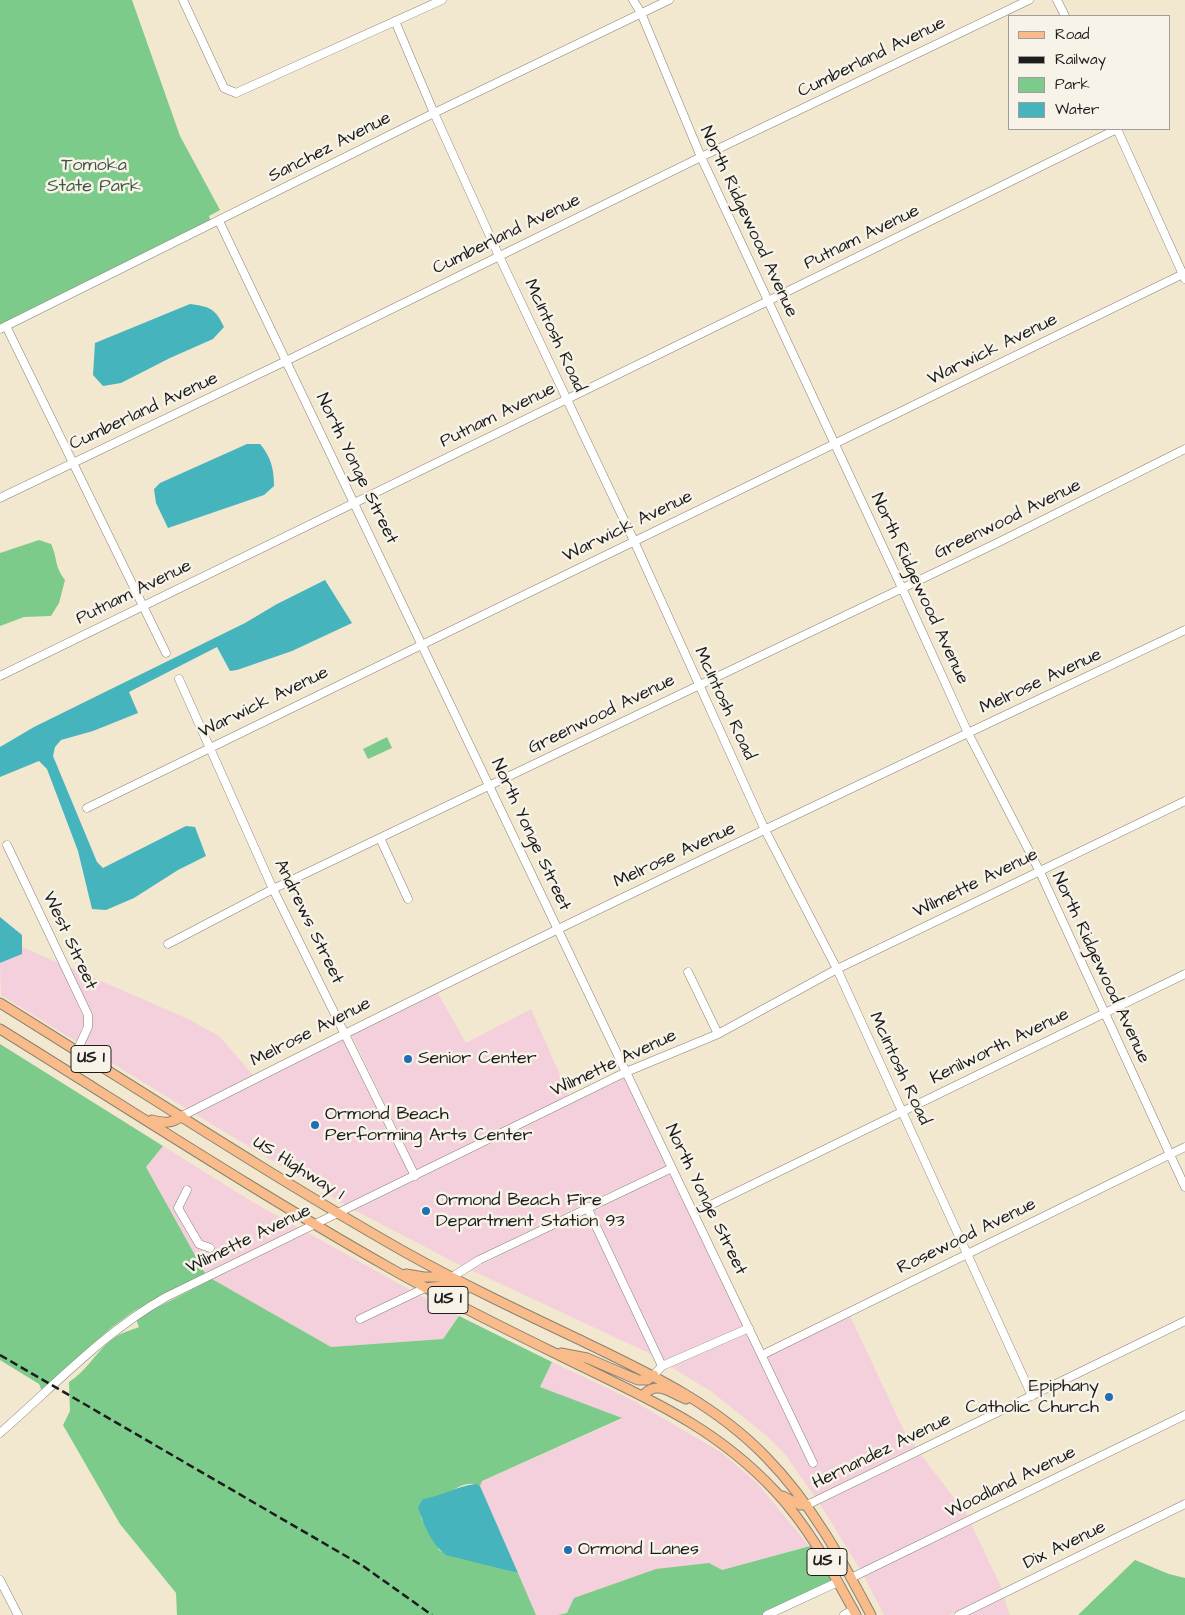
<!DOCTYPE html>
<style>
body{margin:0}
#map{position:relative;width:1185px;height:1615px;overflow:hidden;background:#f2e7cf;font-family:"Architects Daughter",sans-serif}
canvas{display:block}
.legend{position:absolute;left:1008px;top:15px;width:162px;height:115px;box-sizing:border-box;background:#f7f3e8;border:1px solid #9f9d96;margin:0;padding:6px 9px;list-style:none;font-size:15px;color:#1c1c1c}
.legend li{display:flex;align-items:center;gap:10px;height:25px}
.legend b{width:25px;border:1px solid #9f9d96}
</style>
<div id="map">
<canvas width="1185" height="1615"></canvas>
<ul class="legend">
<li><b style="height:6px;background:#fabb8b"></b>Road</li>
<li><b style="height:6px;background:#1c1c1c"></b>Railway</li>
<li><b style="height:14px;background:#7dcb8a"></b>Park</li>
<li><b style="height:14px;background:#45b4bd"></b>Water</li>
</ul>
</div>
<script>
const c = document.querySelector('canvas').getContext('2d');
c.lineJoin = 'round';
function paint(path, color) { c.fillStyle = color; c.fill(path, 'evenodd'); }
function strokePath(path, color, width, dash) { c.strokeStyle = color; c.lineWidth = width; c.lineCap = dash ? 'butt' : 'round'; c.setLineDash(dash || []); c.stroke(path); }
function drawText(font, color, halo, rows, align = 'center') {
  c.font = font + ' "Architects Daughter",sans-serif'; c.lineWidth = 5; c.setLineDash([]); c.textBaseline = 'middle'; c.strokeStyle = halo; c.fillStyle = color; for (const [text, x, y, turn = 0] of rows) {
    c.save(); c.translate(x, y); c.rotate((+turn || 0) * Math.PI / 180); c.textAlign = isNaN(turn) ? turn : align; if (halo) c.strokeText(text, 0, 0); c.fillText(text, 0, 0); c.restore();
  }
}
const built = new Path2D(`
 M22 947 59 963 85 1021 77 1042 1 995 0 963 22 954Z
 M69 967 188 1019 219 1036 253 1075 187 1109 84 1046 92 1028 93 1020Z
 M437 992 466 1043 531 1009 569 1096 417 1170 351 1034Z
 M344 1038 410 1174 346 1205 195 1114Z
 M624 1078 666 1166 588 1202 478 1256 462 1266 354 1210Z
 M163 1146 251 1201 299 1228 205 1273 146 1167ZM186 1185 192 1189 183 1208 201 1240 215 1245 213 1253 196 1246 175 1211V1206Z
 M670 1174 743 1326 664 1360 593 1209Z
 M586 1213 653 1355 471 1270Z
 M308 1233 410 1290 356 1317 358 1324 419 1295 459 1316 443 1339 331 1347 212 1279Z
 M850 1316 906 1435 916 1448 815 1497 785 1454 767 1436 712 1392 671 1367 747 1334 811 1469 818 1464 767 1357Z
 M552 1362 632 1400 722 1453 757 1483 809 1546 558 1615H536L480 1486 482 1481 622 1419 540 1387Z
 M921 1455 968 1516 860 1569 820 1504Z
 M971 1524 1002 1589 949 1615H884L864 1576Z
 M1004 1598 1010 1615H968Z`);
const green = new Path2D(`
 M0 0H132L180 136 220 210 209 216 212 224 0 329Z
 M39 540 51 544C58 559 54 566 65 580L59 603 51 616 24 617 0 626V553Z
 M387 737 392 748 368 759 363 749Z
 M0 1044 163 1146 146 1167 205 1273 134 1311 111 1328 42 1391 39 1384 0 1360Z
 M212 1279 331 1347 443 1339 459 1316 552 1362 540 1387 622 1418 482 1481 480 1486C466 1479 455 1490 443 1495 437 1498 429 1498 423 1499L421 1518 440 1551 518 1573 536 1615H177L176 1593 120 1524 63 1425 70 1411 69 1382C87 1371 96 1351 114 1338 121 1333 131 1330 139 1327L136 1319 139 1317Z
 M810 1546 819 1557 834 1584 767 1615H558L567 1613 574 1598 656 1569 709 1563 722 1570Z
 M1135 1560 1169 1574 1185 1578V1615H1078Z`);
const water = new Path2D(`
 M190 304C210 307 215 308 224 327L213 339 170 358 121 383 103 386 93 375 95 343Z
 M247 444H260C271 457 274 469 274 486L264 495 168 528 156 503 154 489 160 483Z
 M325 580 352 623 292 651 237 670 230 671 217 647 129 692 138 713 93 731 61 740 55 747 53 756 97 862 103 868 186 826 195 827 206 856 178 870 134 898 106 910 92 909 78 851 47 769 39 761 0 777V747L34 727 245 623 277 604Z
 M0 917 22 935V954L0 963Z
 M476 1484 480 1486 518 1573 446 1555C432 1545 423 1524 418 1507L423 1499C442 1496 457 1486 476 1484Z`);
const minor = new Path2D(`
 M183 0 224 88 236 93 442 0
 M633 0 641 13 701 157 902 588 968 733 1039 870 1185 1187
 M1057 0 1065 16
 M395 21 434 113 499 256 634 541 765 830 837 969 1032 1396
 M219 221 813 1463
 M6 326 166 653
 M0 329 434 113 669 0
 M0 498 286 361 701 157 1029 0
 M0 676 768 301 1117 129 1185 279
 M179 679 273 889 415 1176
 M87 808 1183 274
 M380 838 408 899
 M7 845 88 1015V1027L77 1051
 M168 944 273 889 999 542 1185 449
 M688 972 718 1034
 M182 1116C513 947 850 789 1185 630
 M187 1190 178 1208 199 1244 210 1248
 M587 1207 662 1366
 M694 1213 1185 974
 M452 1277 479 1260 672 1168
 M360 1319 425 1288
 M762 1355 1185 1147
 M654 1375 662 1366 749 1328
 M0 1433C54 1386 104 1332 166 1297L626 1072 718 1034 837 969 1185 801
 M807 1505 1185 1321
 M851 1578 1185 1415
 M0 1580 18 1615
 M767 1615 838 1582
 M844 1615 853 1610
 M959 1615 1185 1504`);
const major = new Path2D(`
 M0 1003C134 1086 266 1173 403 1251 460 1283 519 1311 578 1339 646 1372 713 1402 766 1457 811 1503 841 1558 871 1615
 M0 1029C129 1109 256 1192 388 1267 451 1303 516 1334 581 1366 655 1402 717 1429 775 1491 809 1527 832 1571 856 1615
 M152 1120C165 1123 171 1124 182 1116
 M406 1274 424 1277H452
 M425 1288 450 1285 469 1288
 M561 1353 587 1358 638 1380H647L654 1375
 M643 1395C658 1380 670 1393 686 1399
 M783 1496 800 1505H807`);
const rail = new Path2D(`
 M0 1355 363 1566 432 1615`);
const markers = [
 [408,1059,5,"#1f6fb2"],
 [315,1125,5,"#1f6fb2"],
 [426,1211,5,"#1f6fb2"],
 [1109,1397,5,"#1f6fb2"],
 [568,1550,5,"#1f6fb2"]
];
const shields = [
 [91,1059,40],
 [448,1300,40],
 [827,1562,40]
];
const shieldNames = [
 ["US 1",91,1059],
 ["US 1",448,1300],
 ["US 1",827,1562]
];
const streetNames = [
 ["Cumberland Avenue",872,58,-26],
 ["Sanchez Avenue",330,148,-27],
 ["North Ridgewood Avenue",748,222,65],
 ["Cumberland Avenue",507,235,-26],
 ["Putnam Avenue",862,238,-26],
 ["McIntosh Road",554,336,65],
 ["Warwick Avenue",993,350,-26],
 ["Cumberland Avenue",144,412,-25],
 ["Putnam Avenue",498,416,-26],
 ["North Yonge Street",356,469,64],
 ["Greenwood Avenue",1008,520,-26],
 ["Warwick Avenue",628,527,-26],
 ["North Ridgewood Avenue",919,589,65],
 ["Putnam Avenue",134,593,-26],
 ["Melrose Avenue",1041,682,-25],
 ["Warwick Avenue",264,703,-26],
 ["McIntosh Road",724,704,65],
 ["Greenwood Avenue",602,715,-26],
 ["North Yonge Street",530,835,65],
 ["Melrose Avenue",675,856,-25],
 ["Wilmette Avenue",976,884,-26],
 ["Andrews Street",308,922,64],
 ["West Street",69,941,65],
 ["North Ridgewood Avenue",1100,968,65],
 ["Melrose Avenue",311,1033,-27],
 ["Kenilworth Avenue",1000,1047,-26],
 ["Wilmette Avenue",614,1064,-25],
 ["McIntosh Road",899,1069,65],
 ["US Highway 1",298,1169,32],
 ["North Yonge Street",705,1200,64],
 ["Rosewood Avenue",967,1237,-26],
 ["Wilmette Avenue",249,1240,-26],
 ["Hernandez Avenue",882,1452,-26],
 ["Woodland Avenue",1011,1483,-26],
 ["Dix Avenue",1065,1546,-26]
];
const parkNames = [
 ["Tomoka",94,166],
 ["State Park",94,187]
];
const poiNames = [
 ["Senior Center",418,1059],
 ["Ormond Beach",325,1115],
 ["Performing Arts Center",325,1136],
 ["Ormond Beach Fire",436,1201],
 ["Department Station 93",436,1222],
 ["Epiphany",1099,1387,"right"],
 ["Catholic Church",1099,1408,"right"],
 ["Ormond Lanes",578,1550]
];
paint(built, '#f4cfdc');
paint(green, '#7dcb8a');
paint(water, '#45b4bd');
strokePath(minor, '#878276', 9);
strokePath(major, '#878276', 11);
strokePath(minor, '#fff', 8);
strokePath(major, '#fabb8b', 9);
strokePath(rail, '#1c1c1c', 2.5, [8, 4]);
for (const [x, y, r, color] of markers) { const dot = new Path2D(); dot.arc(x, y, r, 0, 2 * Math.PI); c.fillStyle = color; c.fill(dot); strokePath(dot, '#f7f3e8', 2); }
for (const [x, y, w] of shields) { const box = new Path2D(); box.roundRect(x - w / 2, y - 13.5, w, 27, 4); c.fillStyle = '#f7f3e8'; c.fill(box); strokePath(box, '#1c1c1c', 1); }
drawText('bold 16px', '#1c1c1c', null, shieldNames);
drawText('18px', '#1c1c1c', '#f7f3e8', streetNames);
drawText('18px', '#3e5942', '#f7f3e8', parkNames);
drawText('18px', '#1c1c1c', '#f7f3e8', poiNames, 'left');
</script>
